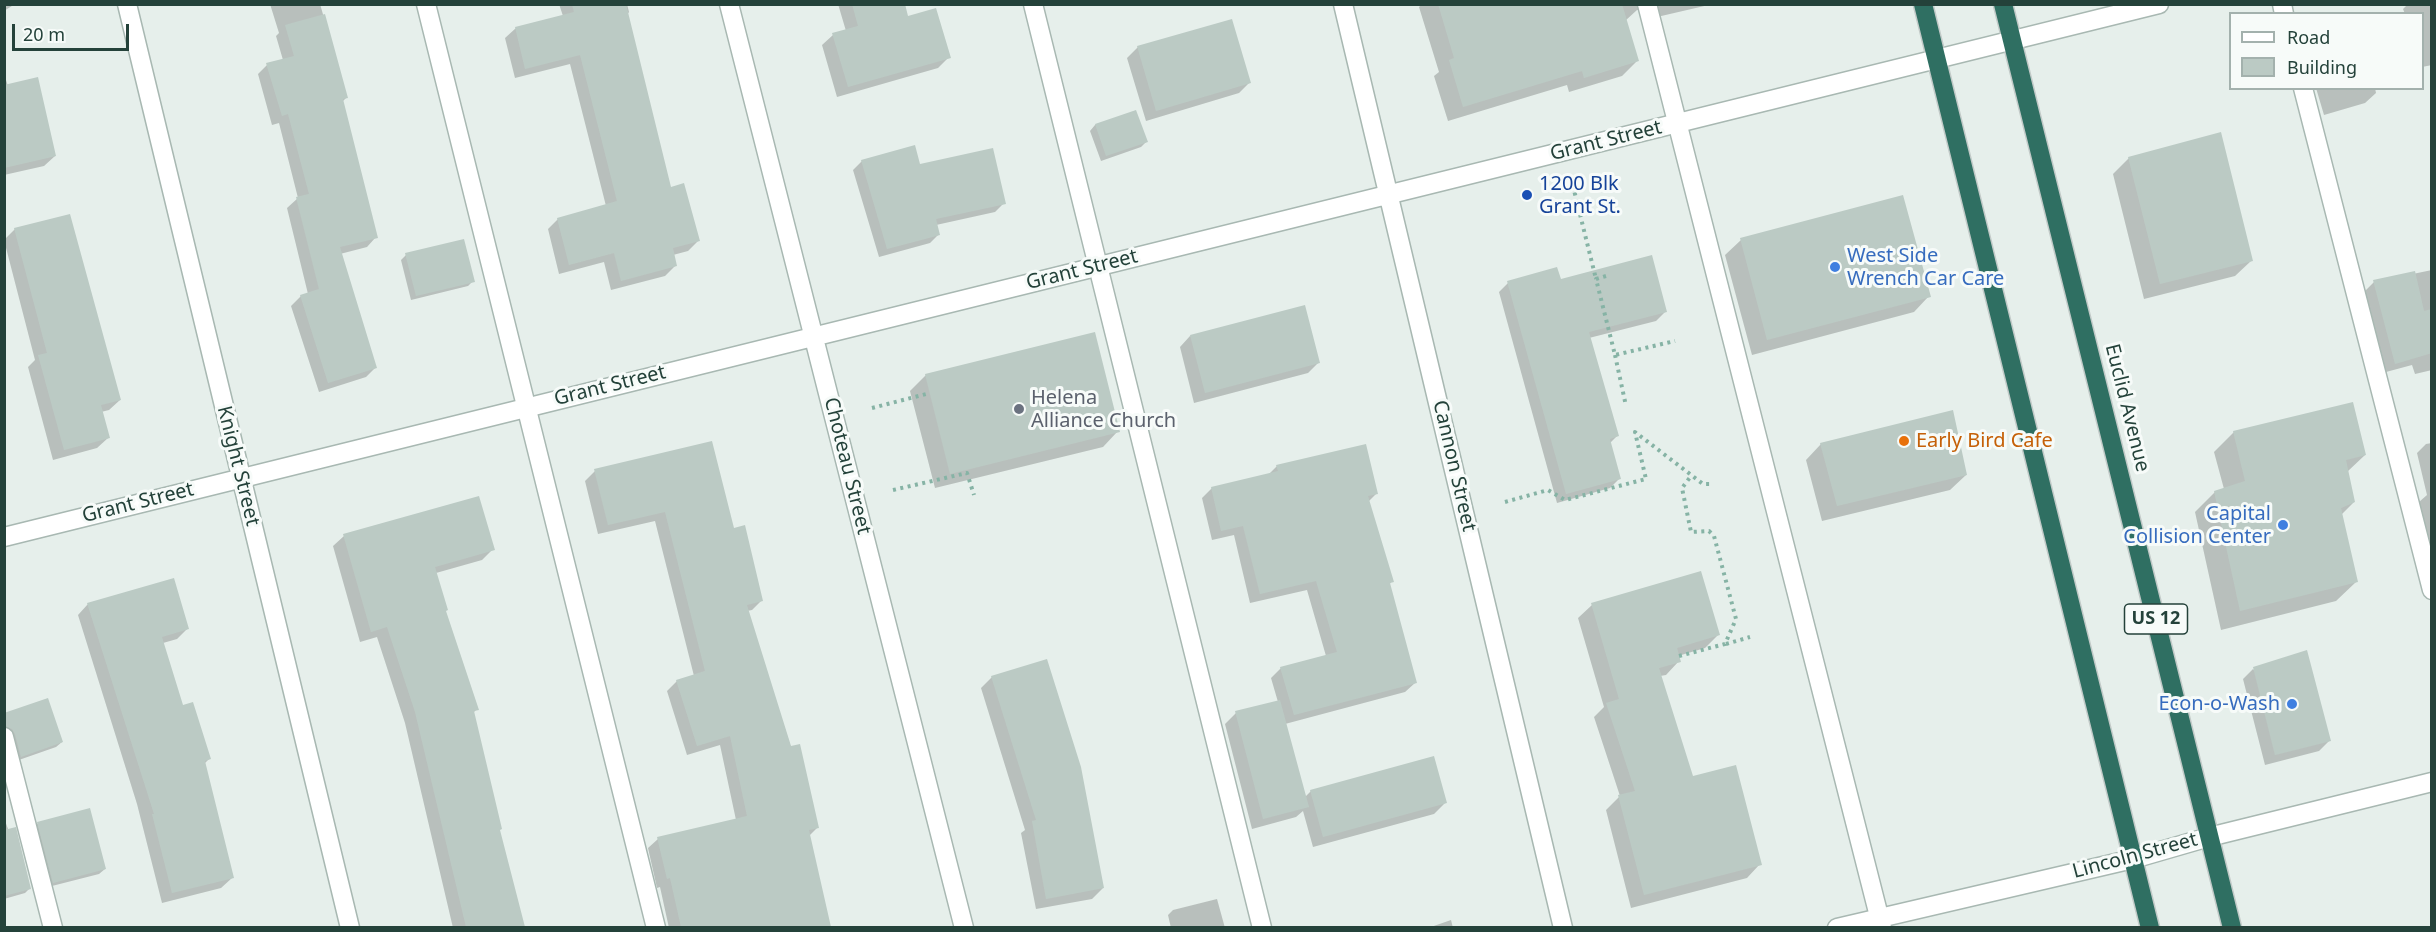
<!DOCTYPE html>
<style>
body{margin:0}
#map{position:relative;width:2436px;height:932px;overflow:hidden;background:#e6efeb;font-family:"Noto Sans",sans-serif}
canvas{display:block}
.frame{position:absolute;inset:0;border:6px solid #24423a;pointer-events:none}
.legend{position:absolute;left:2229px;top:12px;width:195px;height:78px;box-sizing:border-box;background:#f7fbf9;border:2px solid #a3b1ad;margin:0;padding:8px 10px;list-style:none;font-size:18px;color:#24423a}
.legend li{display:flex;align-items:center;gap:12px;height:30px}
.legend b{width:30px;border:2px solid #a3b1ad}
.scale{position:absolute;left:12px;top:24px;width:117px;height:27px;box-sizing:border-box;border:3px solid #24423a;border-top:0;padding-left:8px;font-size:18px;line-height:21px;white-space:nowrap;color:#24423a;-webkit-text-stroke:4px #f7fbf9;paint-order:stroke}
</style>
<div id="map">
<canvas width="2436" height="932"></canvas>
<div class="frame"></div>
<ul class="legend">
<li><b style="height:8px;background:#fff"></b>Road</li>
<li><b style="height:16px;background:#bbcac4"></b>Building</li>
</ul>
<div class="scale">20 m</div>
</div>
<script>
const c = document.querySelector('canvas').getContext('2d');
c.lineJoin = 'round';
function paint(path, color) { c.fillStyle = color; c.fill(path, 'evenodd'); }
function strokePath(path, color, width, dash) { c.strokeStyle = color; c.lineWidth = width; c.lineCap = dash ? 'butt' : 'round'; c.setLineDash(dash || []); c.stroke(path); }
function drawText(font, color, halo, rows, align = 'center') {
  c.font = font + ' "Noto Sans",sans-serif'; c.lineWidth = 6; c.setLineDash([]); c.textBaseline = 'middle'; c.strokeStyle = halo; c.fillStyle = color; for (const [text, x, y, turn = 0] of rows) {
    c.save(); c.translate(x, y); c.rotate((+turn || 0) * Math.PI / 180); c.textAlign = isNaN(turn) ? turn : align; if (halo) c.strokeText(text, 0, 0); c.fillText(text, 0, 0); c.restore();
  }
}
const shadow = new Path2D(`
 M4 4H15L4 11Z
 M270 4H320L347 97 342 102 376 237 367 247 340 254 376 367 366 377 319 392 291 306 301 296 308 294 287 208 298 198 279 123 272 125 258 74 267 65 283 60 276 36 279 33Z
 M559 4H627L629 12 627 15 670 189 698 241 688 251 673 255 675 266 665 276 611 290 604 262 559 274 548 229 558 219 606 206 570 64 515 78 505 38 516 28 563 16Z
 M838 4H903L907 18 949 57 938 68 837 97 822 45 833 35 846 31Z
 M1422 4H1713L1644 20 1640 10H1637L1625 21 1637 61 1622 76 1569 92 1567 85 1448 121 1434 76 1439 72 1419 7Z
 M2408 4H2432V65L2422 67V14H2405L2403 9Z
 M1138 47 1249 83 1239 93 1146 121 1127 58Z
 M4 74 8 86 55 156 44 166 4 175Z
 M2316 88H2375L2376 93 2365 103 2324 115Z
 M1135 112 1146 142 1141 147 1101 161 1090 131 1095 125Z
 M2129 158 2251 261 2235 276 2144 299 2113 174Z
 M862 161 919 166 1004 203 995 212 936 225 939 234 930 243 879 257 853 170Z
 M15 229 120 400 109 410 101 412 108 438 97 448 53 460 28 367 35 360 4 240Z
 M1741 240 1929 296 1914 312 1752 355 1725 255Z
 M406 255 473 281 468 286 411 300 401 260Z
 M2432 270V370L2415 374 2412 365 2386 372 2365 291 2374 282Z
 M1560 281 1665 312 1656 321 1589 338 1617 436 1610 443 1620 478 1610 488 1557 503 1499 292 1508 283Z
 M1190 336 1319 362 1308 373 1194 403 1180 347Z
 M926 375 1118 431 1103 447 935 488 910 391Z
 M2234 432 2365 455 2347 472 2354 502 2341 515 2356 582 2336 601 2221 630 2195 512 2215 492 2224 489 2214 452Z
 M2432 443V547L2431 548 2419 502 2427 495 2417 453 2426 444Z
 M1821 444 1966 475 1950 490 1822 521 1806 460Z
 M1277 466 1376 494 1368 502 1392 581 1389 585 1415 683 1405 692 1285 724 1305 797 1311 791 1445 803 1434 814 1313 847 1303 811 1296 817 1252 829 1225 724 1236 713 1278 702 1271 678 1281 668 1326 656 1307 590 1250 603 1234 535 1212 540 1202 498 1212 488 1268 475Z
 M595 471 732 530 762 600 752 610 747 611 817 828 809 836 829 928H669L660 887 657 888 648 848 658 839 736 820 720 745 687 755 667 691 677 681 694 676 655 521 598 534 585 481Z
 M344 536 493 549 482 560 436 573 445 611 477 709 473 713 498 831 523 928H453L405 723 377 637 360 642 333 546Z
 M88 604 188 628 177 639 163 643 182 707 209 759 204 764 232 878 221 888 162 903 137 804 78 615Z
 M1592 605 1718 635 1705 648 1678 656 1679 661 1666 675 1660 676 1692 778 1760 864 1747 878 1631 908 1606 810 1620 796 1594 717 1604 707 1578 618Z
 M2253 669 2330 740 2319 751 2265 765 2243 679Z
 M992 677 1103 888 1092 899 1036 909 1021 833 1025 830 981 688Z
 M4 714 62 742 56 747 16 761 4 733Z
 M4 818 30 888 25 893 4 899Z
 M38 823 105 869 99 874 48 887 33 828Z
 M1217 899 1225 928H1171L1168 915 1173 910Z
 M1451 920 1453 928H1428Z`);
const building = new Path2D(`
 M572 4H626L671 187 684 183 700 241 673 248 677 266 621 281 614 253 569 265 557 218 617 201 580 55 525 69 515 27 574 12Z
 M852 4H905L908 16 936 8 951 58 848 87 832 33 858 26Z
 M1438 4H1622L1639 61 1584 78 1582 71 1463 107 1449 60 1454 58Z
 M325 14 348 98 343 99 378 238 340 247 377 368 328 383 300 295 319 289 296 197 309 194 288 114 282 116 266 63 294 56 285 25Z
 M1232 19 1251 83 1156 111 1137 46Z
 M38 77 56 156 4 168V85Z
 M1136 110 1148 142 1106 156 1095 124Z
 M2221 132 2253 261 2160 284 2128 157Z
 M915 145 920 164 993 148 1006 204 936 219 940 235 887 249 861 160Z
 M1903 195 1931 297 1767 340 1740 238Z
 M70 214 121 400 101 405 110 438 64 450 38 355 47 353 14 228Z
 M464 239 475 282 416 296 405 253Z
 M1652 255 1667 312 1589 332 1619 436 1610 439 1621 479 1566 494 1507 281 1557 267 1561 279Z
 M2415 271 2424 311 2432 309V353L2395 364 2373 280Z
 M1305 305 1320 363 1205 393 1190 335Z
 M1095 332 1120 432 950 474 925 374Z
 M2353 402 2366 455 2346 460 2355 502 2341 508 2358 582 2240 611 2214 491 2245 481 2233 431Z
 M1953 410 1967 475 1837 506 1820 443Z
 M712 441 734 528 745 525 763 601 747 605 791 746 800 744 819 828 809 830 831 927H681L670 878 667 879 657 837 747 816 730 736 697 746 676 680 705 671 665 512 608 525 594 469Z
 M1366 444 1378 494 1368 496 1394 582 1390 583 1417 683 1294 715 1280 667 1337 652 1316 581 1260 594 1243 526 1221 531 1211 487 1278 471 1276 465Z
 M479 496 495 550 435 567 448 610 446 611 479 710 474 711 502 829 500 830 525 927H466L415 712 387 627 371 632 343 534Z
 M1701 571 1720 635 1677 648 1681 662 1659 668 1693 776 1736 765 1762 865 1644 895 1618 795 1635 791 1606 703 1619 699 1591 603Z
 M174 578 189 629 162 637 183 705 193 702 211 759 205 761 234 878 172 893 152 814H154L87 603Z
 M2307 650 2331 741 2275 755 2253 667Z
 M1047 659 1081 767 1104 888 1046 899 1032 821 1036 820 991 676Z
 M48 698 63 742 21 757 15 734 12 729 4 726V713Z
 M1280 700 1309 807 1263 819 1235 711Z
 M1434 756 1447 803 1323 837 1310 790Z
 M90 808 106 869 53 883 37 822Z
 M16 827 31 889 4 896V830Z`);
const path = new Path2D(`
 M1571 178 1596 279
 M1606 276 1596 279 1615 355 1675 341
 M1615 355 1626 406
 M872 408 930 393
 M893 490 967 473 974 495
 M1505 502 1548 490 1565 500 1646 479 1635 432 1703 484H1712
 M1726 644 1750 637
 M1679 656 1725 644 1736 619 1714 536 1709 531 1691 532 1682 488 1691 476`);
const lane = new Path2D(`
 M426 4 656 928
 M1033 4 1262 928
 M1647 4 1882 928
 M2282 4 2284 14
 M2303 88 2432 590
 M4 737 53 928`);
const street = new Path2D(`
 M127 4 350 928
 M729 4 964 928
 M1343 4 1563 928
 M4 537 2159 4
 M1837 928 2133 859 2209 837 2432 782`);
const highway = new Path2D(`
 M1923 4 2150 928
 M2003 4 2232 928`);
const markers = [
 [1527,195,6,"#1a4fb4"],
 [1835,267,6,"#3f7fe0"],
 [1019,409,6,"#6b7280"],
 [1904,441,6,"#e8710a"],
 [2283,525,6,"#3f7fe0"],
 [2292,704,6,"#3f7fe0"]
];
const shields = [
 [2156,619,63]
];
const shieldNames = [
 ["US 12",2156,619]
];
const streetNames = [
 ["Grant Street",1606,141,-14],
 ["Grant Street",1082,270,-14],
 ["Grant Street",610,386,-14],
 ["Euclid Avenue",2127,408,76],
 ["Knight Street",238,466,76],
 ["Choteau Street",847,466,76],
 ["Cannon Street",1454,466,77],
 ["Grant Street",138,503,-14],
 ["Lincoln Street",2135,856,-15]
];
const transitNames = [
 ["1200 Blk",1539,184],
 ["Grant St.",1539,207]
];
const shopNames = [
 ["West Side",1847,256,"left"],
 ["Wrench Car Care",1847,279,"left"],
 ["Capital",2271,514],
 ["Collision Center",2271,537],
 ["Econ-o-Wash",2280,704]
];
const worshipNames = [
 ["Helena",1031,398],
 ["Alliance Church",1031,421]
];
const foodNames = [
 ["Early Bird Cafe",1916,441]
];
paint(shadow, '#0003');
paint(building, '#bbcac4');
strokePath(lane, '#a8b8b2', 21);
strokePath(street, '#a8b8b2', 21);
strokePath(highway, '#c2cac8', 21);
strokePath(path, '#86b3a5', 4, [3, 4.5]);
strokePath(lane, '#fff', 18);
strokePath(street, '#fff', 18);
strokePath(highway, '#2f6f62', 18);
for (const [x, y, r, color] of markers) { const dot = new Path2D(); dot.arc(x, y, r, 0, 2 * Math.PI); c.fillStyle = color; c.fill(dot); strokePath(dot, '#f7fbf9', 2); }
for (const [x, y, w] of shields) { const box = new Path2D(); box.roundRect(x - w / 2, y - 15, w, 30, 4.5); c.fillStyle = '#f7fbf9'; c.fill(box); strokePath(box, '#24423a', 1.5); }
drawText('bold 18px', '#24423a', null, shieldNames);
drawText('20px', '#24423a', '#f7fbf9', streetNames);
drawText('20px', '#164399', '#f7fbf9', transitNames, 'left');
drawText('20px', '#366cbe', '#f7fbf9', shopNames, 'right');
drawText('20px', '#5b616d', '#f7fbf9', worshipNames, 'left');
drawText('20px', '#c56008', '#f7fbf9', foodNames, 'left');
</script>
